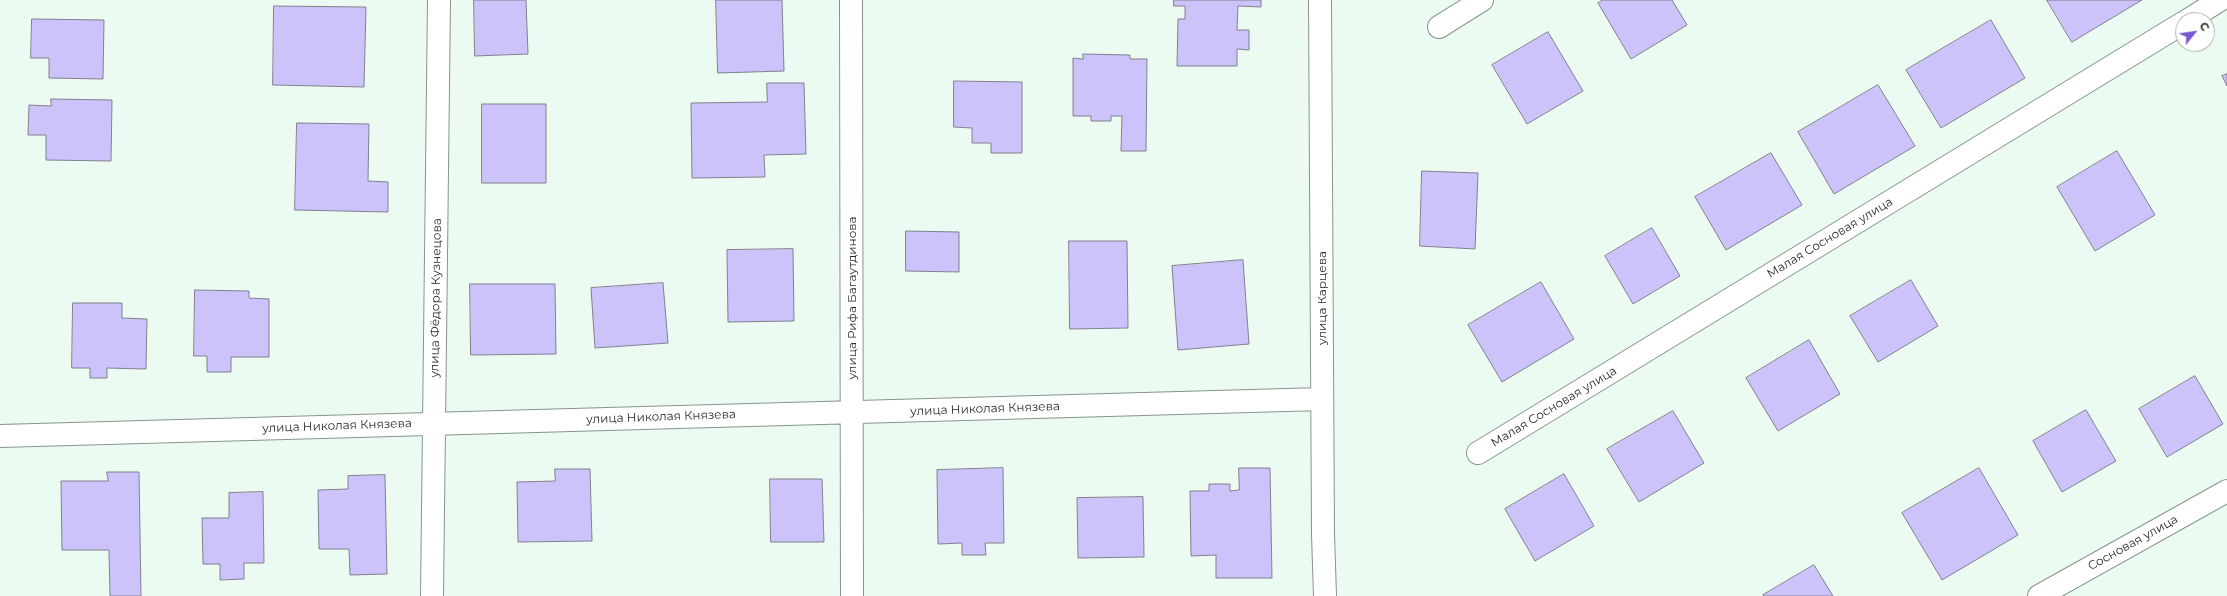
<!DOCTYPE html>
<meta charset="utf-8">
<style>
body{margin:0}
#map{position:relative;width:2227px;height:596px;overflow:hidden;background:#ebfbf1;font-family:Montserrat,sans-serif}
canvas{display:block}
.north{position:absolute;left:2175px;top:12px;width:40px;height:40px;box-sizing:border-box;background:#fff;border:1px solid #a9abaa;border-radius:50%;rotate:60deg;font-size:11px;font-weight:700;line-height:16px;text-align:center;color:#282e2a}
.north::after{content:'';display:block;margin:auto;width:14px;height:18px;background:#7858d2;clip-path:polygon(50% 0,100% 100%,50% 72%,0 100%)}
</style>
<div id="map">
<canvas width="2227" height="596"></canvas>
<div class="north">С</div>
</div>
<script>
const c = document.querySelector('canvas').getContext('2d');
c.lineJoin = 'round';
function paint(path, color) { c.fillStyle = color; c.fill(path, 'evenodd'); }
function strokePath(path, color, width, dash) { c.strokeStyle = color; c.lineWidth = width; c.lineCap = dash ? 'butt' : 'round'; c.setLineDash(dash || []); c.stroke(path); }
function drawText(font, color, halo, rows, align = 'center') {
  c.font = font + ' Montserrat,sans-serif'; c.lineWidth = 3.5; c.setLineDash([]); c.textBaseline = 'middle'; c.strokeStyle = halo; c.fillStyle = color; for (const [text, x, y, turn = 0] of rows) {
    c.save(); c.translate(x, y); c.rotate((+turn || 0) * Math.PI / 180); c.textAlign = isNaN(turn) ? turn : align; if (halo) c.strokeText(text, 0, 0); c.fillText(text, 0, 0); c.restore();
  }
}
const building = new Path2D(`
 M474 0H526L528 54 475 56Z
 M716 0H782L784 71 718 73Z
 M1174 0H1261V7L1238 6 1237 30H1249V50L1237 49V66H1177L1178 19H1185V6H1174Z
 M1603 0H1672L1687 25 1631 59 1598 3Z
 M2047 0H2142L2072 42Z
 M274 6 366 7 364 87 273 85Z
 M32 19 104 20 103 79 49 78V58H31Z
 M1991 20 2025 78 1941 128 1906 70Z
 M1548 32 1583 91 1527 124 1492 65Z
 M1083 54 1130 55V59H1147L1146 151H1121L1122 116H1111V121H1091V116H1073V58L1083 59Z
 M2227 74V86L2222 76Z
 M954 81 1022 82V153H991V143H972V128L954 127Z
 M767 83H804L806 154 764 155 765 177 692 178 691 103 767 102Z
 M1878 85 1915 146 1834 194 1798 132Z
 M51 99 112 100 111 161 46 160V135H28L29 105 51 106Z
 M482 104H546V183H482Z
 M297 123 369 124 368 181 388 182V212L295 210Z
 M2117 151 2155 215 2095 251 2057 187Z
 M1771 153 1802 205 1726 250 1695 197Z
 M1422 171 1478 173 1475 249 1420 246Z
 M1652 228 1680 276 1633 304 1605 256Z
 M906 231 959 232V272L906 271Z
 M1069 241H1127L1128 328 1070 329Z
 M793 249 794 321 728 322 727 250Z
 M1243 260 1249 344 1178 350 1172 266Z
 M1911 280 1938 326 1878 362 1850 316Z
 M1541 282 1574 339 1502 382 1468 325Z
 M663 283 668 343 595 348 591 288Z
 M470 284H555L556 354 471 355Z
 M195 290 249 291V298L269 299V357H231V372H207V356H194Z
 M73 303H122V318L147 319 146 369 107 368V378H90V368H72Z
 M1809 340 1840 394 1778 431 1746 378Z
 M2195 376 2223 424 2167 457 2139 409Z
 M2086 410 2116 461 2062 492 2033 441Z
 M1673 411 1704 463 1639 502 1607 449Z
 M1003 468 1004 543H985L986 555H962V543L938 544 937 470Z
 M1239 468H1270L1272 578H1216V555L1191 556 1190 491H1209V484H1230V491L1239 490Z
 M1979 468 2018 535 1942 580 1902 513Z
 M555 469H590L592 541 518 542 517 482 555 481Z
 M107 472H139L141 596H110L109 550H62L61 481H108Z
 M1564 474 1594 526 1535 561 1505 509Z
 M385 475 387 574 350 575 349 549H319L318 490 348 489V476Z
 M770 479H822L824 542H771Z
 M263 492 264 563H244V579L220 580V564H203L202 518H229V493Z
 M1143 497 1144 557 1078 558 1077 498Z
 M1814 565 1833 596H1764L1763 595Z`);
const minor = new Path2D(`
 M851 0 852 596
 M1320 0 1323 534 1325 596
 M2188 20 2220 0
 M1439 27 1482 0
 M0 436 1322 399
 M1478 453 2183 23
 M432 596 439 0
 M2039 596 2227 491`);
const streetNames = [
 ["Малая Сосновая улица",1830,238,-31],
 ["улица Фёдора Кузнецова",436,298,-89],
 ["улица Рифа Багаутдинова",852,298,-90],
 ["улица Карцева",1322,298,-90],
 ["Малая Сосновая улица",1554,407,-31],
 ["улица Николая Князева",985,409,-2],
 ["улица Николая Князева",661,417,-2],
 ["улица Николая Князева",337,426,-2],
 ["Сосновая улица",2133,543,-29]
];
paint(building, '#cbc3fa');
strokePath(building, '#82808e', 1);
strokePath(minor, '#87958c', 24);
strokePath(minor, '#fff', 22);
drawText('12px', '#282e2a', '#fff', streetNames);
</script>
